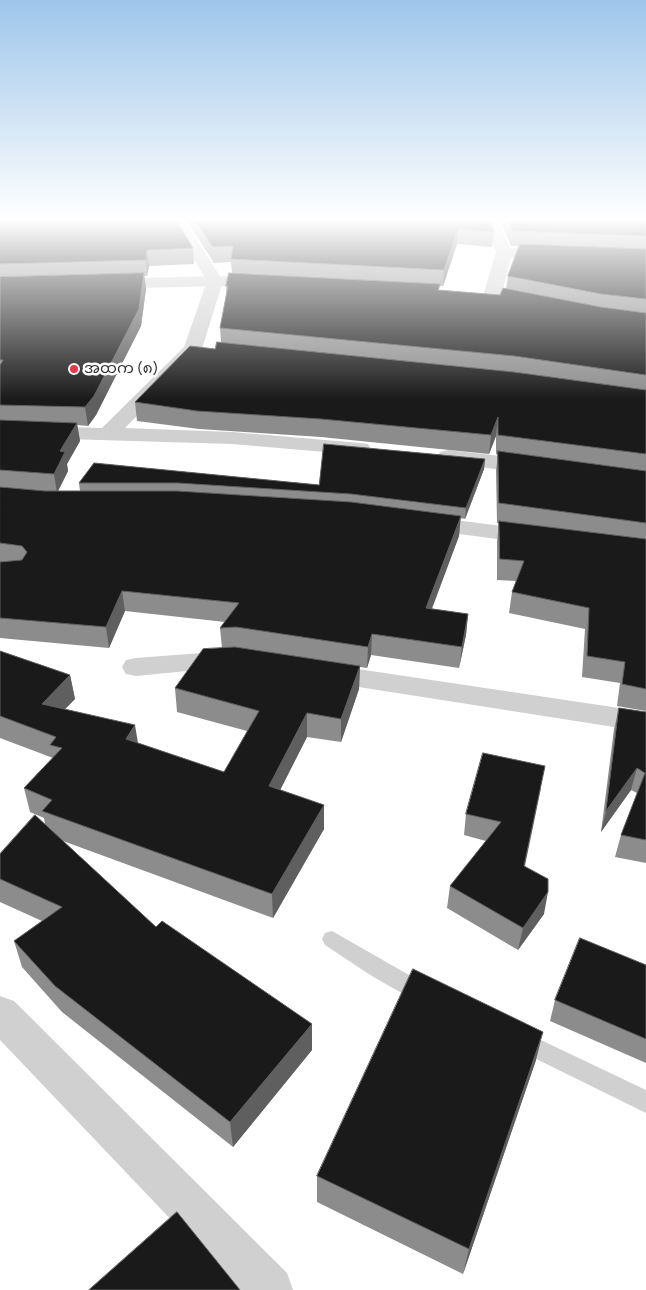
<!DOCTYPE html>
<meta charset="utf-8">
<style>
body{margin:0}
canvas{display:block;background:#fff}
</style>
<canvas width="646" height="1290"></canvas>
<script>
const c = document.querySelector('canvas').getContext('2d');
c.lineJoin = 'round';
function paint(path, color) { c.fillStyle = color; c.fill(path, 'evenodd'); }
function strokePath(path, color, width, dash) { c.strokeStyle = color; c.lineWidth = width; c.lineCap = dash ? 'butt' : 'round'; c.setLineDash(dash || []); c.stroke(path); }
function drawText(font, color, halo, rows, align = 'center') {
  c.font = font + ' Figtree,"Noto Sans Myanmar",sans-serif'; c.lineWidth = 5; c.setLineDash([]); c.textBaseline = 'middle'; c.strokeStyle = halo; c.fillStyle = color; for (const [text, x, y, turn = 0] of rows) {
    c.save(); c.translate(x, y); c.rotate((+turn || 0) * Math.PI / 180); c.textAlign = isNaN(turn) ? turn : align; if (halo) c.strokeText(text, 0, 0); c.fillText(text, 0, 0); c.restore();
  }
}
const service = new Path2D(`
 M332 931 430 987 433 993 430 999 423 1002C388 989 356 965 325 945L322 939 325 933Z
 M522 1031 646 1090V1113L514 1048 511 1041 514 1034Z`);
const minor = new Path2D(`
 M169 218H183L223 281 202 349 125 428 232 432 360 443 368 444 371 449 368 454 360 455 232 444 0 437V425L102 428 184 347 207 281Z
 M487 218H497L510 248 555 250 563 255 555 260 511 257 501 296 498 300H486L483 296 496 252 485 221Z
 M448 450 535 460 543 462 546 467 543 472 535 474 440 462 437 457 440 452Z
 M422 516 535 530 544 532 547 537 544 542 535 544 414 528 410 523 414 518Z
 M229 651 239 654 243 660 239 666 136 676 126 674 122 667 126 660 136 658Z
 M324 664 646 712V732L314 680 310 673 314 666Z
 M0 996 14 1001 287 1273 293 1290H238L0 1040Z`);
const tertiary = new Path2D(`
 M215 276 263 278 269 279 271 283 269 287 263 288 215 286 106 289 100 288 98 284 100 280 106 279Z`);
const wall = new Path2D(`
 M0 218 193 248 194 264 149 266 147 276H144L146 289 141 326 96 415 88 426 77 425 80 441 67 464 68 471 58 491H80L79 483 94 463 319 485 485 459 484 469 465 519 460 518 459 536 432 609 468 614 466 635 459 668 371 655 367 668 360 667 359 689 341 742 307 737 280 790 324 805V829L273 918 63 841 156 927 312 1024V1050L233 1147 62 1012 22 967 14 941 42 921 0 902V854L45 824 44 818 30 812 24 788 53 758 0 738V651L70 675 75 699 65 709 138 743 224 772 247 731 177 712 175 688 222 648 220 628 225 622 125 611 109 648 0 638Z
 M185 218H489L494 232 492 247 457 244 443 286H440L439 290 500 295 506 289 508 276 519 246H511L499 218H646V711L617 706 620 683 582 677 585 629 509 613 512 592 516 581 497 580V541L499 523H497L496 470 498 455 496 454V436L489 454 321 437 199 429 137 421 135 402 215 349 221 342 220 328 226 296V286L232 273 231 262 214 263Z
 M619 708 646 712V863L615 857 621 835 637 793 631 790 601 832 614 729Z
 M541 788 525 866 544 914 518 950 447 908 450 886 486 841 464 835 466 814Z
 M646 965V1063L550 1021 555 1000Z
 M536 1060 463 1274 317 1202V1176Z`);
const shadedWall = new Path2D(`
 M458 229 457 244 443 286 444 270Z
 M147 250 149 266 147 276 146 260Z
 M144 273 146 289 141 326 96 415 88 426 85 407Z
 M498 417 496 436 489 454 491 435Z
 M77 423 80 441 67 464 68 471 57 493 54 474 60 451Z
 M485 459 484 469 465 519 466 508Z
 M461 516 459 536 424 629 426 608Z
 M122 591 125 611 109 648 106 627Z
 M468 614 466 635 459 668 462 647Z
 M372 634 371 655 367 668 368 647Z
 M360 666 359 689 341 742V719Z
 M70 675 75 699 47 727 42 704Z
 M307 713V737L270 810 269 786Z
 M135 725 139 749 126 739Z
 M637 768 631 790 601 832 606 811Z
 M324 805V829L273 918 272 894Z
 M548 892 544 914 518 950 523 928Z
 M312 1024V1050L233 1147 230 1122Z
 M543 1032 536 1060 463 1274 469 1249Z`);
const building = new Path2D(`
 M0 218H175L193 248 147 250 146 260 0 264Z
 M194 218H489L494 232 458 229 444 270 231 259 233 246 213 247Z
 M507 218H646V236L513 231Z
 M520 244 646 249V299L601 294 508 276Z
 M144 273 139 309 94 396 85 407 0 405V365L3 360H0V277Z
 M229 273 440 284 438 290 500 295 503 288 601 307 646 313V375L514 356 220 328 228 286H226Z
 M217 342 514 372 646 390V454L498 435V417L491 435 321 419 197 411 135 402 190 346 215 349Z
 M0 420 77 423 60 451 65 452 54 474 0 470Z
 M324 444 485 459 466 508 351 494 178 483H79L94 463 319 485Z
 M498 451 646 471V523L499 503Z
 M0 487 45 491H177L351 502 461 516 426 608 468 614 462 647 372 634 368 647 236 627 220 628 239 603 122 591 106 627 0 618V562L22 560 27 552 22 546 0 543Z
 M499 521 646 539V689L622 684 625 662 587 656 589 608 512 592 524 561 500 559Z
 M235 647 360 666 341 719 307 713 269 786 324 805 272 894 42 811 52 800 24 788 62 748 50 745 56 737 0 716V651L70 675 42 704 135 725 126 739 224 772 259 711 175 688 203 649Z
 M619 708 646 712V840L621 835 645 773 637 768 606 811Z
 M483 753 545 766 524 866 548 879V892L523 928 450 886 501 822 466 814Z
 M35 815 156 927 162 921 312 1024 230 1122 55 986 14 941 62 907 0 879V854Z
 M580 938 646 965V1039L555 1000Z
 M413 969 543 1032 469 1249 317 1176Z
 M177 1212 240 1290H89Z`);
const markers = [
 [74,369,5,"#e63946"]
];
const farPoinames = [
 ["အထက (၈)",84,369]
];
paint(service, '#d0d0d0');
paint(minor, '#d0d0d0');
paint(tertiary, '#d0d0d0');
paint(wall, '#8c8c8c');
paint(shadedWall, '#5f5f5f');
paint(building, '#1a1a1a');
strokePath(building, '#5f5f5f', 1);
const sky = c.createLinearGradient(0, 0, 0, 399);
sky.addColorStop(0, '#9ec6ea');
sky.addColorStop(0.55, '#fff');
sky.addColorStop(1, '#ffffff00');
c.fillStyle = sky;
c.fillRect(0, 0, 646, 399);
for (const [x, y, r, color] of markers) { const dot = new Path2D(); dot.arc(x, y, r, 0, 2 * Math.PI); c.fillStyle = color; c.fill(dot); strokePath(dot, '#fff', 2); }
drawText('15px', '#333', '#fff', farPoinames, 'left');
</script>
